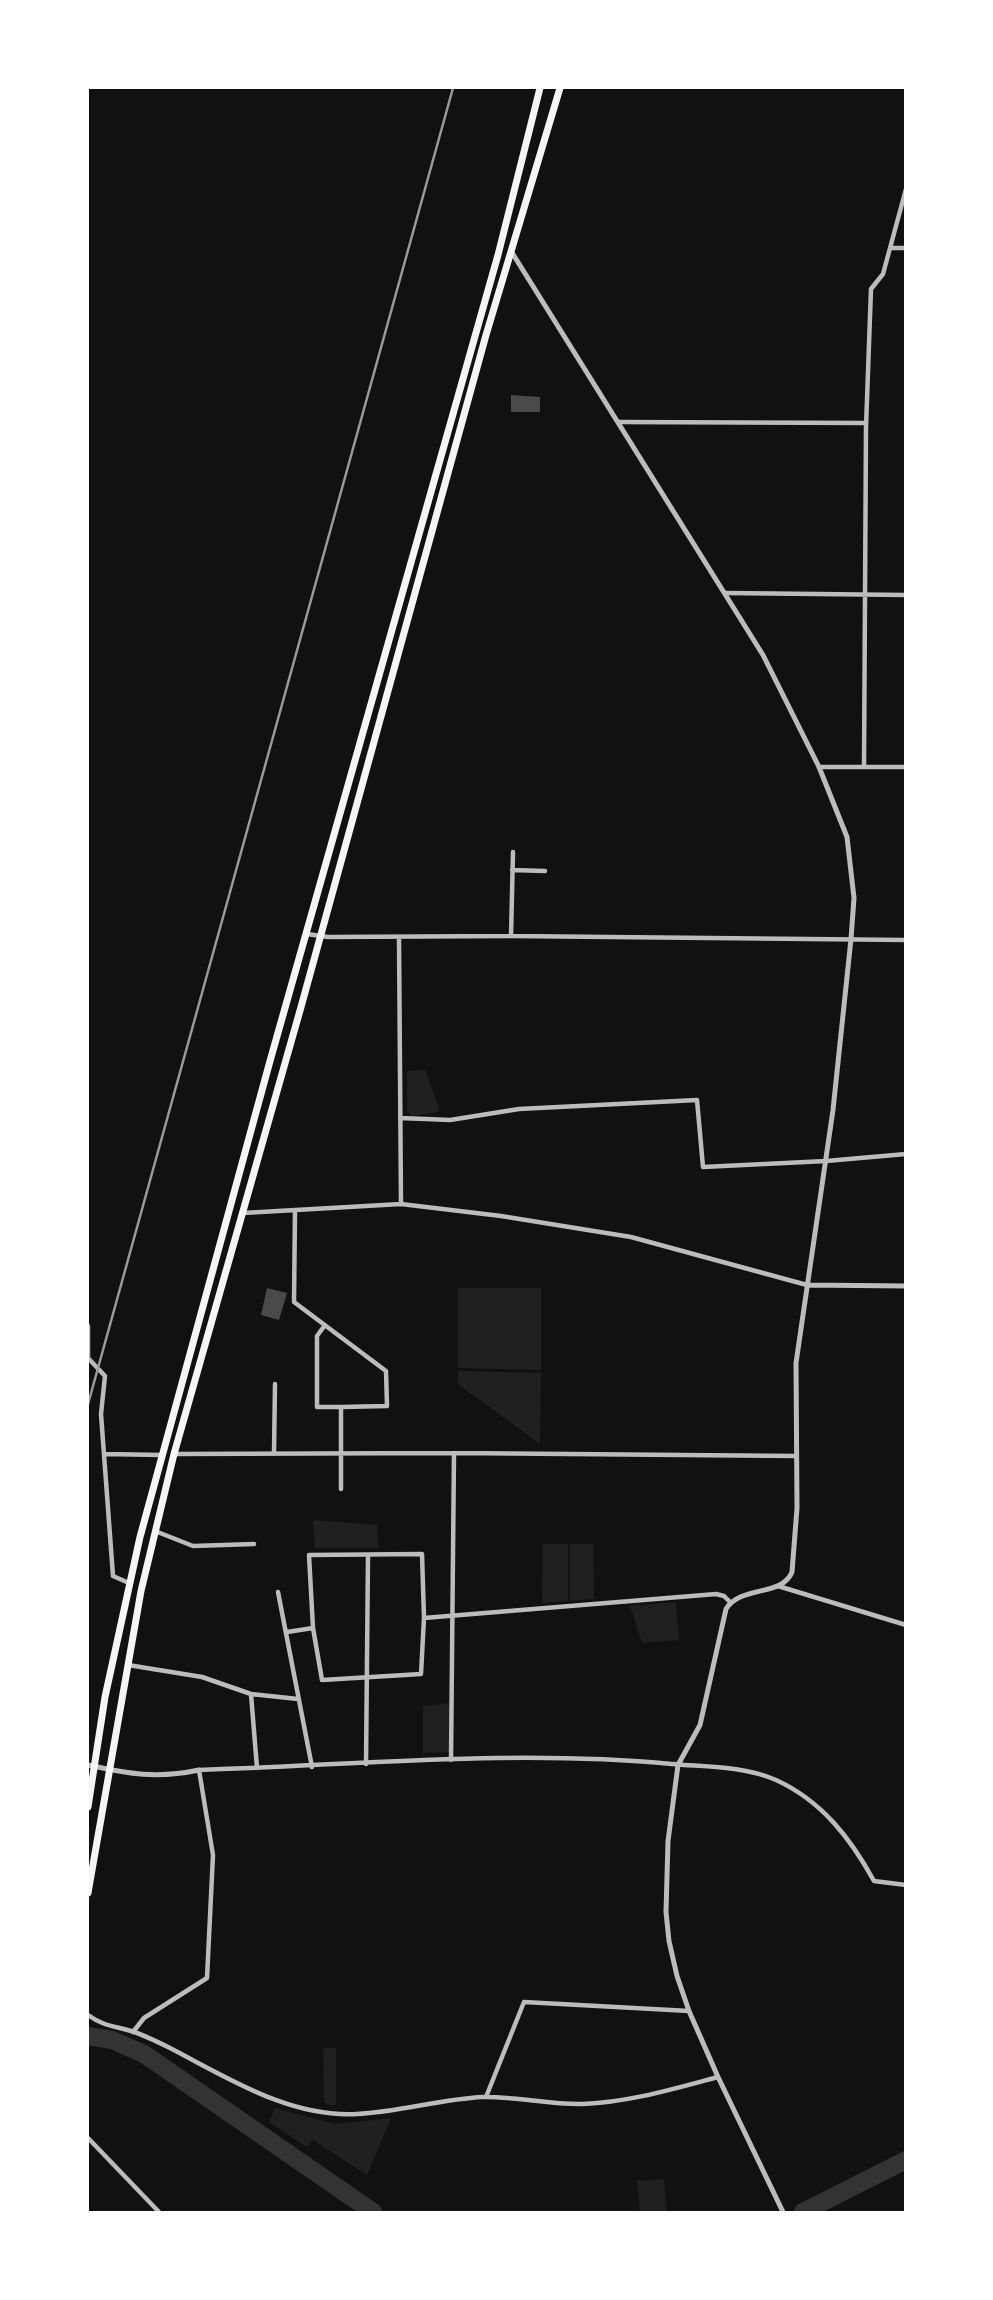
<!DOCTYPE html>
<style>
body{margin:0}
#map{position:relative;width:993px;height:2300px;overflow:hidden;background:#111;font-family:"Fira Sans Condensed",sans-serif}
canvas{display:block}
.frame{position:absolute;inset:0;border:89px solid #fff;pointer-events:none}
</style>
<div id="map">
<canvas width="993" height="2300"></canvas>
<div class="frame"></div>
</div>
<script>
const c = document.querySelector('canvas').getContext('2d');
c.lineJoin = 'round';
function paint(path, color) { c.fillStyle = color; c.fill(path, 'evenodd'); }
function strokePath(path, color, width, dash) { c.strokeStyle = color; c.lineWidth = width; c.lineCap = dash ? 'butt' : 'round'; c.setLineDash(dash || []); c.stroke(path); }
const green = new Path2D(`
 M425 1070 438 1105 439 1112 412 1116 407 1112V1071Z
 M458 1288H541V1370L458 1368Z
 M458 1371 541 1373 540 1444 458 1384Z
 M313 1520 377 1525 378 1548H315Z
 M543 1544H568V1601L542 1603Z
 M570 1544H593L594 1599 570 1601Z
 M676 1602 679 1640 642 1643 630 1606Z
 M449 1703V1752L423 1753V1706Z
 M323 2048H336V2105H328L324 2101Z
 M275 2108 335 2124 391 2118 367 2175 313 2140 307 2147 269 2122Z
 M664 2179 667 2212H640L637 2181Z`);
const river = new Path2D(`
 M88 2036 112 2040 144 2054 373 2212
 M803 2212 906 2160`);
const building = new Path2D(`
 M511 395 540 397V412H511Z
 M267 1288 287 1293 279 1320 261 1315Z`);
const minor = new Path2D(`
 M890 248H906
 M619 422 866 423
 M725 593 906 595
 M819 767H864L866 427 871 289 883 274 906 189
 M864 767H906
 M512 870 545 871
 M307 934 328 937 511 936 906 940
 M511 936 513 852
 M399 937 401 1204
 M400 1118 450 1120 519 1109 697 1100 703 1167 826 1161 906 1154
 M295 1211 294 1302 386 1371 387 1406 341 1407V1489
 M243 1213 401 1204 501 1216 631 1237 807 1285
 M325 1325 317 1336V1407H341
 M88 1326V1358L105 1376 101 1414 113 1576 129 1583
 M274 1453 275 1384
 M105 1454 162 1455
 M174 1454 454 1453 796 1456
 M155 1531 193 1546 254 1544
 M422 1554 424 1618 421 1674 322 1680 313 1628 309 1555Z
 M778 1586 906 1625
 M278 1592 312 1767
 M424 1618 716 1594 724 1596 730 1602
 M287 1632 313 1628
 M128 1665 202 1677 251 1694 298 1699
 M251 1694 257 1768
 M451 1760 454 1453
 M366 1764 368 1555
 M88 2015C103 2026 114 2026 131 2031 144 2035 158 2042 170 2048 228 2078 290 2118 357 2114 400 2112 440 2099 483 2097 516 2096 550 2105 583 2104 630 2102 673 2089 718 2077
 M133 2032 144 2018 207 1978 213 1855 199 1770C356 1765 515 1749 672 1764 706 1767 744 1766 776 1780 822 1801 851 1839 874 1881L906 1885
 M486 2097 524 2002 689 2011
 M88 2138 159 2212`);
const tertiary = new Path2D(`
 M511 251 763 655 819 767 847 837 854 898 851 939 833 1110 796 1363 797 1508 792 1572C782 1597 741 1585 726 1609L700 1725 678 1765 668 1841 666 1912 669 1941 677 1976 689 2011 718 2077 783 2212
 M807 1285 906 1286
 M88 1765C129 1774 157 1779 199 1770`);
const trunk = new Path2D(`
 M88 1807 105 1697 140 1537 270 1061 498 255 540 88
 M88 1893 141 1591 174 1454 301 1007 486 335 560 88`);
const rail = new Path2D(`
 M88 1404 453 88`);
paint(green, '#202020');
strokePath(river, '#333', 18);
paint(building, '#4a4a4a');
strokePath(minor, '#bcbcbc', 4.5);
strokePath(tertiary, '#bcbcbc', 5);
strokePath(trunk, '#f5f5f5', 7);
strokePath(rail, '#9a9a9a', 2.5);
</script>
